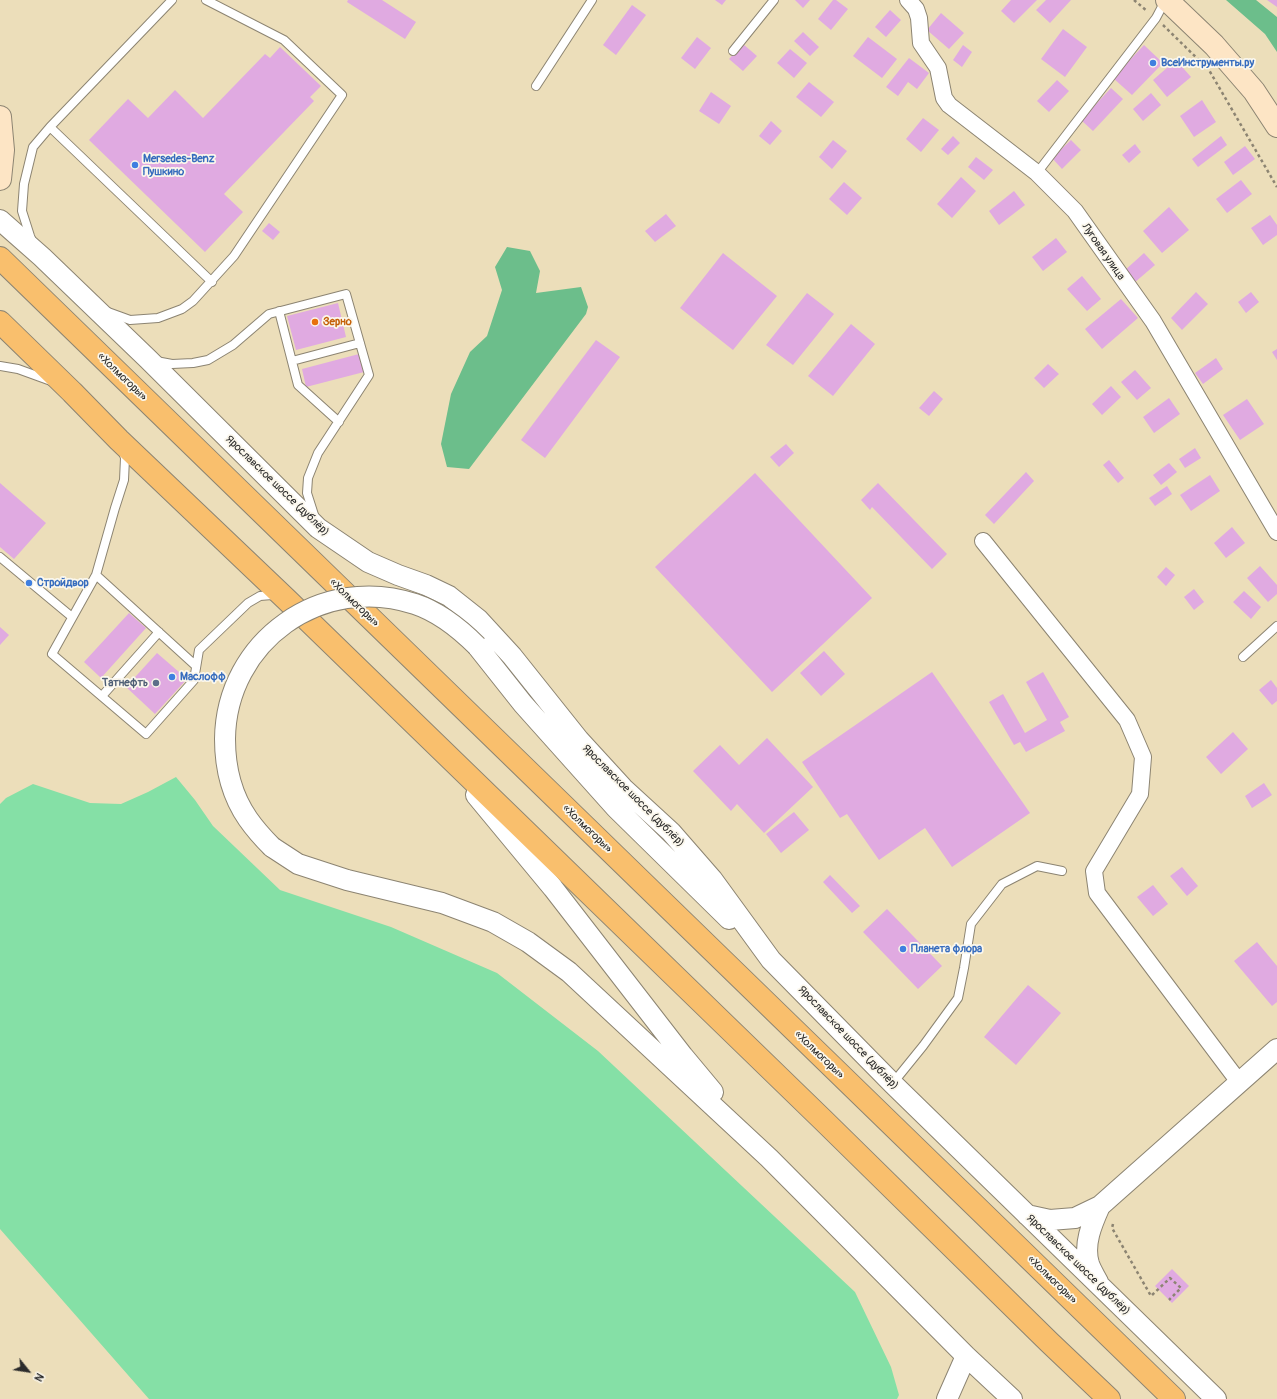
<!DOCTYPE html>
<meta charset="utf-8">
<style>
body{margin:0}
#map{position:relative;width:1277px;height:1399px;overflow:hidden;background:#ecdeba;font-family:Pangolin,sans-serif}
canvas{display:block}
.north{position:absolute;left:8px;top:1351px;width:40px;height:40px;-webkit-text-stroke:3px #fbf7ec;paint-order:stroke;rotate:120deg;font-size:11px;font-weight:700;line-height:16px;text-align:center;color:#2b2b2b}
.north::after{content:'';display:block;margin:auto;width:14px;height:18px;background:#2b2b2b;clip-path:polygon(50% 0,100% 100%,50% 72%,0 100%)}
</style>
<div id="map">
<canvas width="1277" height="1399"></canvas>
<div class="north">N</div>
</div>
<script>
const c = document.querySelector('canvas').getContext('2d');
c.lineJoin = 'round';
function paint(path, color) { c.fillStyle = color; c.fill(path, 'evenodd'); }
function strokePath(path, color, width, dash) { c.strokeStyle = color; c.lineWidth = width; c.lineCap = dash ? 'butt' : 'round'; c.setLineDash(dash || []); c.stroke(path); }
function drawText(font, color, halo, rows, align = 'center') {
  c.font = font + ' Pangolin,sans-serif'; c.lineWidth = 3.5; c.setLineDash([]); c.textBaseline = 'middle'; c.strokeStyle = halo; c.fillStyle = color; for (const [text, x, y, turn = 0] of rows) {
    c.save(); c.translate(x, y); c.rotate((+turn || 0) * Math.PI / 180); c.textAlign = isNaN(turn) ? turn : align; if (halo) c.strokeText(text, 0, 0); c.fillText(text, 0, 0); c.restore();
  }
}
const green = new Path2D(`
 M176 777 195 800 213 826 280 890 391 927 497 973 598 1051 855 1292 891 1367 899 1395 897 1399H149L0 1229V804L6 798 33 784 90 803 121 804 148 792Z`);
const forest = new Path2D(`
 M1226 0H1256L1277 17V52L1265 34Z
 M507 247 530 251 540 271 536 293 581 287 588 307 586 314 469 469 447 467 441 444 451 394 470 352 487 336 502 290 495 267Z`);
const building = new Path2D(`
 M348 0H382L416 22 405 39 347 2Z
 M715 0H726L722 5Z
 M795 0H810L803 8Z
 M833 0H836L848 9 831 30 818 19Z
 M1011 0H1037L1014 23 1001 11Z
 M1046 0H1071L1050 23 1036 10Z
 M1267 0H1277V7Z
 M632 5 646 15 616 55 603 45Z
 M890 10 901 20 886 37 875 27Z
 M941 13 964 33 949 49 927 30Z
 M1063 29 1087 47 1065 77 1041 59Z
 M803 32 819 47 810 56 794 41Z
 M697 37 711 48 695 69 681 58Z
 M868 37 897 59 882 78 853 56Z
 M743 44 757 56 743 71 729 59Z
 M963 45 972 52 962 67 953 60Z
 M1144 45 1163 63 1132 95 1113 78Z
 M280 47 321 86 310 97 314 101 224 194 243 212 205 252 89 140 128 99 148 118 175 90 203 118 265 54 270 58Z
 M790 49 807 63 794 78 777 63Z
 M909 58 929 73 917 89 908 82 898 96 886 87Z
 M1176 60 1191 77 1167 97 1153 80Z
 M1057 80 1069 91 1049 112 1037 101Z
 M809 82 834 102 821 117 796 97Z
 M1111 88 1123 99 1093 131 1081 120Z
 M711 92 731 106 719 124 699 111Z
 M1151 93 1161 105 1143 121 1133 109Z
 M1202 100 1216 122 1194 137 1180 116Z
 M923 118 939 130 921 152 906 139Z
 M771 121 782 131 770 145 759 136Z
 M953 136 960 143 948 155 941 149Z
 M1221 136 1227 145 1198 167 1192 159Z
 M833 140 847 151 832 169 819 157Z
 M1071 140 1081 150 1062 169 1052 158Z
 M1135 144 1141 152 1129 163 1122 155Z
 M1245 146 1255 159 1233 175 1224 162Z
 M976 157 993 170 984 180 968 167Z
 M961 177 976 191 952 218 937 204Z
 M1241 180 1252 194 1227 213 1216 199Z
 M844 182 862 198 847 215 829 199Z
 M1014 191 1025 205 999 225 989 211Z
 M1169 207 1189 230 1162 253 1143 231Z
 M666 214 676 226 655 242 645 231Z
 M1270 215 1277 225V235L1263 245 1251 228Z
 M269 223 280 232 273 240 262 231Z
 M1056 238 1067 252 1043 271 1032 257Z
 M723 253 777 296 733 350 680 308Z
 M1144 253 1155 265 1134 283 1124 271Z
 M1082 276 1101 299 1087 311 1067 289Z
 M1196 292 1208 304 1182 330 1171 318Z
 M1251 292 1259 302 1246 313 1238 302Z
 M807 293 834 314 793 365 766 345Z
 M1121 299 1138 318 1102 349 1085 329Z
 M338 303 346 337 296 350 287 316Z
 M851 324 875 344 833 396 808 376Z
 M596 340 620 357 545 458 521 440Z
 M1277 349V360L1272 352Z
 M359 354 364 372 306 387 302 369Z
 M1216 358 1223 369 1203 384 1195 373Z
 M1048 364 1059 374 1044 388 1034 378Z
 M1135 370 1151 388 1137 400 1121 382Z
 M1111 386 1121 397 1102 415 1092 404Z
 M934 391 943 399 929 416 919 408Z
 M1169 398 1180 414 1154 433 1143 417Z
 M1247 399 1264 424 1240 440 1223 415Z
 M786 444 794 453 779 467 770 457Z
 M1195 448 1201 458 1185 468 1179 459Z
 M1109 460 1124 478 1118 483 1103 465Z
 M1169 463 1177 472 1161 485 1153 475Z
 M1026 472 1034 481 994 524 985 515Z
 M755 473 872 598 772 692 655 567Z
 M1210 475 1220 491 1191 511 1180 495Z
 M0 483 46 523 14 559 0 547Z
 M878 483 947 554 932 569 872 507 870 510 861 500Z
 M1167 486 1172 494 1155 506 1149 498Z
 M1232 527 1245 543 1226 558 1214 543Z
 M1260 566 1277 585V594L1268 602 1247 578Z
 M1166 567 1175 575 1166 586 1157 577Z
 M1194 589 1204 602 1194 610 1184 597Z
 M1244 591 1261 607 1251 619 1233 602Z
 M129 613 146 628 101 678 84 662Z
 M0 627 9 635 0 645Z
 M824 651 845 674 821 696 800 673Z
 M157 653 187 679 155 714 126 687Z
 M932 672 1030 813 952 867 925 828 879 860 847 814 840 818 802 762Z
 M1043 672 1069 717 1060 722 1065 731 1026 752 1020 742 1014 745 989 702 1003 694 1025 733 1047 720 1026 682Z
 M1271 680 1277 688V701L1272 705 1259 690Z
 M1233 732 1248 749 1221 774 1206 757Z
 M767 738 813 787 764 833 737 804 731 811 693 771 720 745 739 765Z
 M1264 783 1272 795 1252 808 1245 796Z
 M794 812 809 830 781 853 766 834Z
 M1182 867 1198 886 1187 896 1170 876Z
 M830 875 860 906 852 913 823 882Z
 M1153 885 1168 904 1153 916 1137 897Z
 M887 909 942 966 918 989 863 932Z
 M1257 942 1277 966V1002L1272 1006 1234 961Z
 M1028 985 1061 1013 1016 1065 984 1037Z
 M1172 1269 1189 1286 1172 1303 1155 1286Z`);
const path = new Path2D(`
 M1134 0 1147 11
 M1163 25 1209 70 1277 187
 M1113 1224 1112 1228 1151 1296 1170 1278 1181 1288 1169 1300`);
const service = new Path2D(`
 M733 51 774 0
 M536 86 592 0
 M50 127 212 282
 M1037 173 1156 18 1165 1
 M32 241 30 236 22 211 24 184 33 147 50 127 172 0
 M279 311 298 385 339 422
 M108 312 130 320 158 318 182 309 193 301 234 256 342 95 284 40 206 0
 M156 361 172 364 193 363 208 360 233 345 269 314 346 294 369 375 318 453 308 478 307 493 315 518
 M292 361 360 343
 M0 366 18 369 51 381
 M123 452 125 458 124 480 115 508 96 575 52 654 146 734 194 680 199 650 248 603 260 596 272 595 275 596
 M0 557 72 617
 M96 575 196 666
 M1243 657 1277 626
 M102 696 159 632
 M893 1083 923 1046 958 998 964 968 971 924 1002 884 1037 866 1062 871`);
const minor = new Path2D(`
 M908 0 916 9 919 18 921 43 938 68 944 98 949 105 1037 173 1075 211 1153 321 1277 532
 M983 541 1127 720 1143 757 1140 794 1094 871 1097 893 1239 1082`);
const tertiary = new Path2D(`
 M0 220 42 257 148 359 318 528 368 562 398 575 426 585 449 596 478 619 512 656 579 740 623 788 671 832 712 879 771 960 893 1084 1216 1399
 M477 646 523 704 616 808 729 919
 M476 795 553 888 683 1056 713 1092
 M272 847 298 864 347 880 442 903 493 922 528 942 569 972 769 1158 966 1356 1012 1399
 M1027 1215 1050 1220 1075 1218 1100 1206 1277 1049
 M1098 1282C1095 1276 1091 1270 1089 1264 1083 1244 1092 1224 1100 1206
 M947 1399 966 1356`);
const secondary = new Path2D(`
 M1167 0 1214 45 1254 91 1277 126
 M0 117 3 150 0 179`);
const trunk = new Path2D(`
 M0 258 1174 1399
 M0 322 72 392 119 440 286 599 823 1120 1049 1342 1109 1399`);
const tertiaryBridge = new Path2D(`
 M272 847C263 838 255 829 248 819 232 796 225 767 225 739 226 641 322 573 415 604 439 612 459 628 477 646`);
const markers = [
 [1153,63,4,"#3f7fe0"],
 [135,165,4,"#3f7fe0"],
 [315,322,4,"#e8710a"],
 [29,583,4,"#3f7fe0"],
 [172,677,4,"#3f7fe0"],
 [156,683,4,"#5c6f8a"],
 [903,949,4,"#3f7fe0"]
];
const shopNames = [
 ["ВсеИнструменты.ру",1161,63],
 ["Mersedes-Benz",143,159],
 ["Пушкино",143,172],
 ["Стройдвор",37,583],
 ["Маслофф",180,677],
 ["Планета флора",911,949]
];
const streetNames = [
 ["Луговая улица",1103,252,55],
 ["«Холмогоры»",122,377,44],
 ["Ярославское шоссе (дублёр)",277,486,44],
 ["«Холмогоры»",354,603,44],
 ["Ярославское шоссе (дублёр)",633,796,45],
 ["«Холмогоры»",587,829,44],
 ["Ярославское шоссе (дублёр)",848,1038,46],
 ["«Холмогоры»",819,1055,44],
 ["Ярославское шоссе (дублёр)",1078,1265,44],
 ["«Холмогоры»",1052,1280,44]
];
const foodNames = [
 ["Зерно",323,322]
];
const serviceNames = [
 ["Татнефть",148,683]
];
paint(green, '#85e0a6');
paint(forest, '#6cbe8b');
paint(building, '#e0aae1');
strokePath(service, '#8c8472', 10);
strokePath(minor, '#8c8472', 18);
strokePath(tertiary, '#8c8472', 22);
strokePath(secondary, '#8c8472', 24);
strokePath(trunk, '#8c8472', 24);
strokePath(path, '#8c8472', 2.5, [3, 3]);
strokePath(service, '#fff', 8);
strokePath(minor, '#fff', 16);
strokePath(tertiary, '#fff', 20);
strokePath(secondary, '#fde5c5', 22);
strokePath(trunk, '#f9bf6d', 22);
strokePath(tertiaryBridge, '#8c8472', 22, []);
strokePath(tertiaryBridge, '#fff', 20);
for (const [x, y, r, color] of markers) { const dot = new Path2D(); dot.arc(x, y, r, 0, 2 * Math.PI); c.fillStyle = color; c.fill(dot); strokePath(dot, '#fbf7ec', 1.5); }
drawText('bold 11px', '#366cbe', '#fbf7ec', shopNames, 'left');
drawText('11px', '#2b2b2b', '#fbf7ec', streetNames);
drawText('bold 11px', '#c56008', '#fbf7ec', foodNames, 'left');
drawText('bold 11px', '#4e5e75', '#fbf7ec', serviceNames, 'right');
</script>
